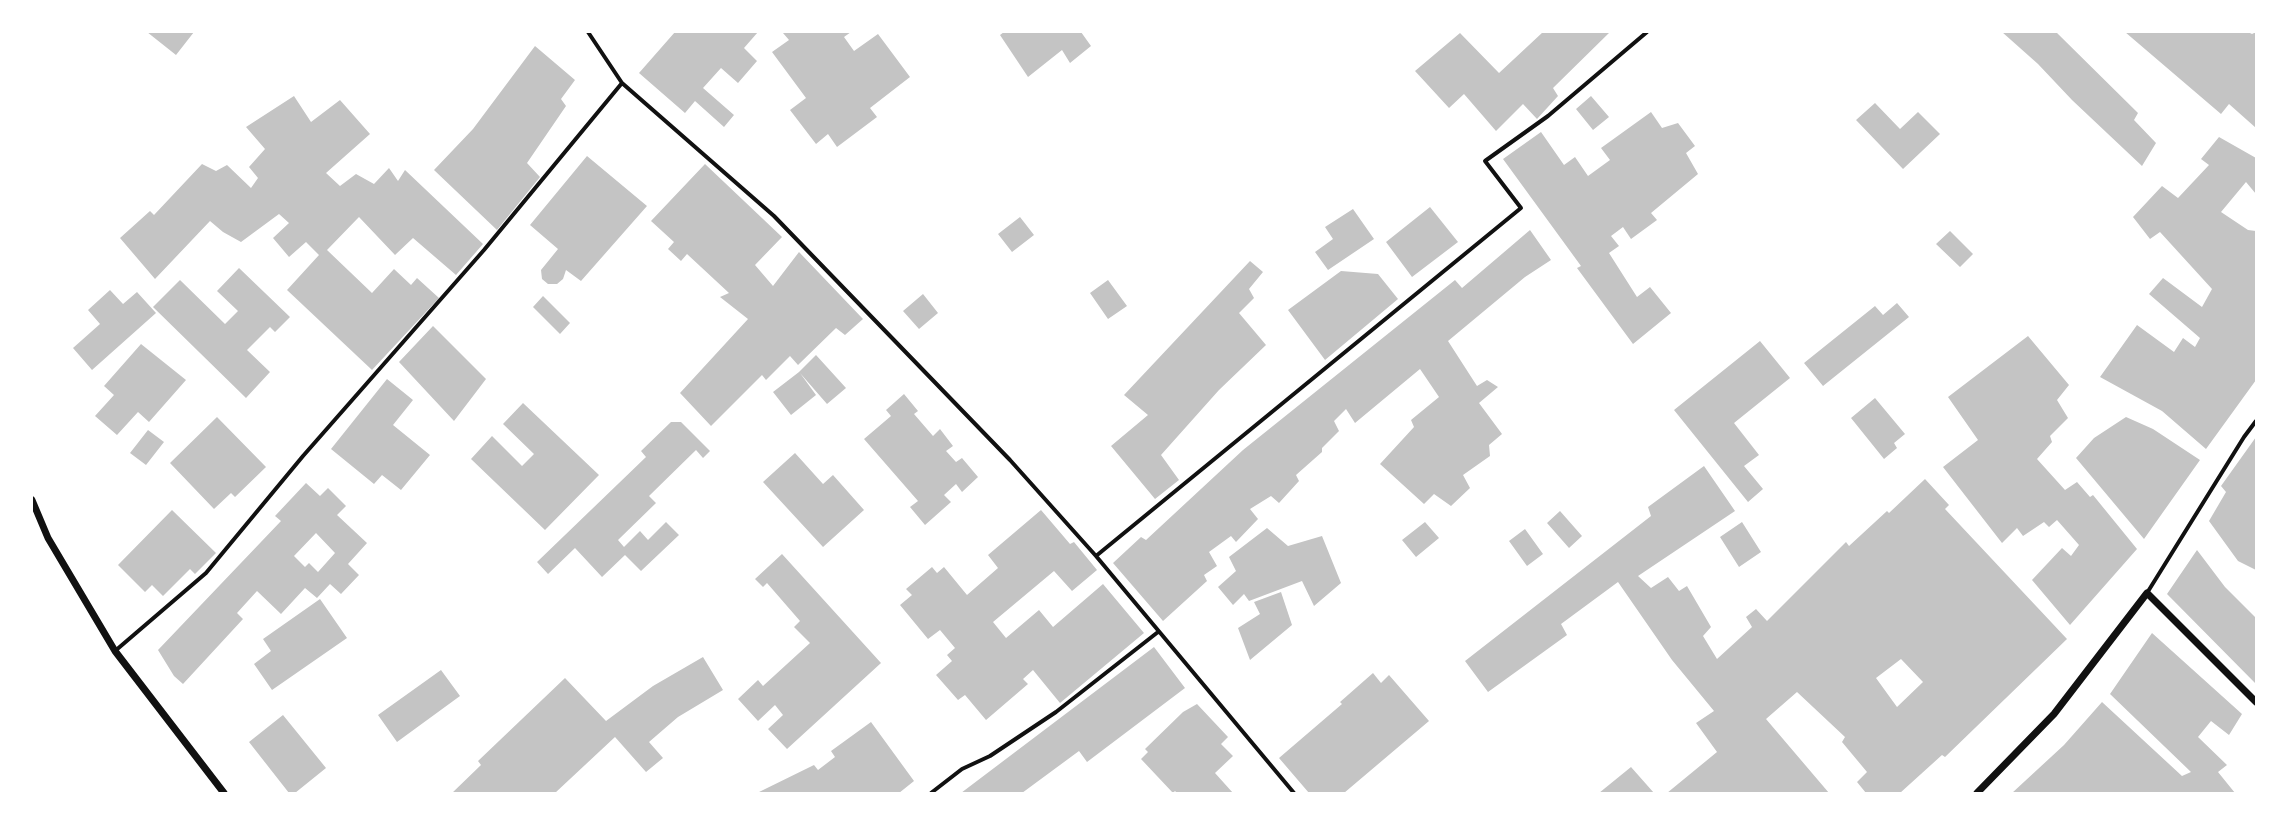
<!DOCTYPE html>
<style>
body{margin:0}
#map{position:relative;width:2288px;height:825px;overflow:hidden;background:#fff;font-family:Overpass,sans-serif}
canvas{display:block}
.frame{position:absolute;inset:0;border:33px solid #fff;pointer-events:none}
</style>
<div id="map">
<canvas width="2288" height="825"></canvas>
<div class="frame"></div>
</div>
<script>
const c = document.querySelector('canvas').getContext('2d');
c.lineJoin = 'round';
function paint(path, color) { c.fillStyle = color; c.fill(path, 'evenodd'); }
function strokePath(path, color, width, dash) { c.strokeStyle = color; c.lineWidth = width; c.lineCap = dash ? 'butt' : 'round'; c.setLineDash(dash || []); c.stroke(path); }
const building = new Path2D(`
 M147 32H194L176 55Z
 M675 32H758L744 48 757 61 738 83 721 68 703 88 734 115 724 127 695 101 685 113 639 73Z
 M785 32H851L844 37 854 51 878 34 910 77 870 108 877 117 837 147 828 134 816 144 790 110 806 98 772 52 789 40 783 33Z
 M1004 32H1081L1091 46 1070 63 1062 50 1028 77 1000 35Z
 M1543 32H1610L1553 88 1558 96 1537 119 1523 104 1496 131 1464 94 1449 108 1415 71 1460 33 1499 73Z
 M2002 32H2056L2138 113 2134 120 2156 143 2142 166 2072 100 2038 64Z
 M2125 32H2248L2252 34 2256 32V128L2229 104 2221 114Z
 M535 46 575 80 561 99 566 106 527 163 540 177 497 230 434 170 473 129Z
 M294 96 311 122 340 100 370 134 326 173 340 186 356 174 374 184 389 168 398 181 405 170 483 244 456 275 413 238 395 255 359 217 327 250 372 293 394 269 411 285 417 278 439 298 372 370 287 290 319 255 306 242 289 257 273 238 289 223 279 214 241 242 223 232 210 221 155 279 120 238 150 211 154 215 202 164 216 171 227 165 251 188 258 178 249 167 265 149 246 127Z
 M1591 96 1609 117 1593 130 1576 109Z
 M1875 103 1900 129 1918 112 1940 134 1903 169 1856 120Z
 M1651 112 1662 128 1678 123 1695 146 1686 153 1698 174 1651 213 1657 220 1631 239 1623 227 1611 236 1619 246 1609 253 1637 297 1650 287 1671 313 1633 344 1577 268 1581 266 1503 159 1541 132 1564 165 1575 157 1588 176 1610 160 1601 148Z
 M2219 137 2256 158V194L2246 182 2221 212 2248 230 2256 231V380L2206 449 2162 411 2100 377 2137 325 2174 352 2183 338 2195 347 2200 338 2149 294 2163 278 2202 307 2212 289 2160 232 2150 239 2133 217 2162 186 2178 198 2209 165 2201 159Z
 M587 156 647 206 581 281 566 270 563 279 557 284H548L542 279 541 270 558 249 530 225Z
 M705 164 782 237 755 265 773 286 799 252 863 319 845 335 836 328 798 365 790 356 766 380 762 375 711 426 680 393 748 319 720 297 729 293 687 254 681 261 668 249 674 242 651 221Z
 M1430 207 1458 242 1412 277 1386 242Z
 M1353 209 1374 239 1328 270 1315 252 1333 239 1325 227Z
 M1020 217 1034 235 1012 252 998 234Z
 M1530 230 1551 260 1525 277 1448 341 1477 386 1487 380 1498 387 1479 403 1502 434 1489 445 1490 456 1463 475 1470 488 1451 506 1434 494 1424 504 1380 464 1414 427 1411 420 1439 397 1420 369 1355 423 1346 409 1334 421 1339 431 1322 448V452L1296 475 1299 481 1279 503 1271 496 1250 509 1258 519 1236 542 1231 536 1209 552 1217 566 1204 575 1207 581 1163 621 1113 563 1141 537 1146 540 1243 450 1455 280 1462 288Z
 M1950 231 1973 254 1960 267 1936 244Z
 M1250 261 1263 272 1249 289 1254 298 1239 313 1266 345 1219 390 1161 455 1179 480 1155 499 1111 446 1148 415 1124 395Z
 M239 268 290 317 275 332 270 327 247 350 270 372 246 398 153 307 180 280 225 324 238 311 217 291Z
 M1341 271 1378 274 1398 299 1325 360 1288 310Z
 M1108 280 1127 306 1108 319 1090 293Z
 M110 290 123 304 137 292 156 313 92 370 73 348 100 324 88 310Z
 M923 294 938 313 919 329 903 311Z
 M543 296 570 323 560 334 533 307Z
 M1897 303 1909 317 1823 386 1804 363 1875 306 1883 315Z
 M433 326 486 379 454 421 399 362Z
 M2028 336 2069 385 2057 400 2068 418 2050 436 2052 442 2037 459 2065 490 2077 482 2090 497 2093 495 2137 549 2070 625 2032 580 2062 548 2071 556 2079 545 2057 520 2049 527 2044 522 2023 536 2017 528 2002 543 1943 467 1978 440 1948 397Z
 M1760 341 1790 378 1734 423 1759 455 1744 466 1763 489 1748 502 1674 410Z
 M141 344 186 380 149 422 138 412 117 435 95 416 114 395 104 386Z
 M816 355 846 388 827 404 800 373 816 395 791 415 773 392 799 372Z
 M387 379 413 400 393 425 430 455 401 490 382 475 374 484 331 449Z
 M904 394 918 411 914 414 933 436 940 429 953 446 946 451 956 462 962 458 978 477 962 492 956 484 944 495 951 502 925 525 910 507 918 501 864 439 891 416 886 410Z
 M1875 398 1905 434 1894 443 1897 448 1884 459 1851 418Z
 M523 403 599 475 545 530 471 459 492 436 522 466 534 454 503 424Z
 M217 417 266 467 235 497 231 493 214 509 170 463Z
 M2126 417 2153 429 2200 460 2144 539 2076 458 2094 438Z
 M671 422H681L710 451 703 458 696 450 649 496 656 503 618 540 624 547 640 531 648 540 666 522 679 535 641 571 625 555 602 577 575 548 548 574 537 562 646 457 641 451Z
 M148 430 164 442 146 465 130 453Z
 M2256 437V570L2238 561 2209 521 2226 492 2221 486Z
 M795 453 823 484 833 475 864 510 823 547 763 482Z
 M1704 466 1735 511 1638 576 1651 588 1668 577 1679 591 1687 586 1711 627 1703 636 1717 659 1752 627 1746 617 1756 609 1767 621 1846 542 1849 546 1887 511 1889 513 1925 479 1949 505 1945 509 2067 639 1945 757 1942 755 1900 793H1866L1857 782 1867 772 1842 742 1845 737 1797 692 1766 719 1829 793H1667L1717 752 1696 723 1714 711 1672 660 1618 582 1561 624 1567 635 1488 692 1465 661 1651 516 1648 507ZM1901 659 1923 682 1897 707 1876 678Z
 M306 483 320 496 328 488 346 506 337 515 367 543 348 564 359 575 341 594 330 584 317 598 305 588 281 614 257 591 237 613 243 619 183 684 174 676 158 650 281 521 275 516ZM316 533 335 553 318 572 309 563 305 567 294 556Z
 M172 510 216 553 195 574 190 569 163 596 152 585 145 592 118 565Z
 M1041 510 1070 544 1074 542 1097 570 1072 591 1054 571 993 622 1006 638 1039 610 1053 627 1103 584 1144 633 1060 703 1033 670 1023 679 1028 684 986 720 965 695 958 700 936 675 952 661 947 655 955 648 940 630 928 639 900 605 912 595 906 589 932 567 937 573 944 567 967 595 998 568 988 555Z
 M1560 511 1582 536 1569 548 1547 523Z
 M1425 522 1439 538 1416 557 1402 540Z
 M1742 522 1761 552 1739 567 1720 537Z
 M1267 528 1288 546 1322 536 1341 583 1314 606 1302 581 1249 601 1244 594 1233 605 1218 587 1236 571 1229 557Z
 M1525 529 1543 554 1527 566 1509 541Z
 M2197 550 2225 587 2256 618V684L2167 594Z
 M782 554 881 663 787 749 768 729 783 715 775 705 758 721 738 699 758 680 763 686 810 643 794 627 800 621 767 583 763 587 755 579Z
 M1281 592 1292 625 1250 660 1238 628 1260 614 1254 602Z
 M320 599 347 638 272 690 254 664 271 651 263 639Z
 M2152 633 2242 714 2229 735 2211 721 2198 737 2227 765 2218 772 2235 793H2012L2064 745 2102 702 2182 776 2191 772 2110 694Z
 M1154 647 1185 688 1087 762 1079 751 1022 793H961Z
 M703 657 723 690 678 717 649 742 663 758 646 772 615 737 555 793H452L481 765 478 761 565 678 606 721 653 686Z
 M441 670 460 696 397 742 378 715Z
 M1373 673 1381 683 1389 675 1429 721 1344 793H1309L1279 758 1342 704 1340 702Z
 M1197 704 1228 737 1221 744 1233 756 1215 773 1233 793H1177L1175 791 1173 793 1141 759 1148 752 1145 749 1183 712Z
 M283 715 326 768 295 793H289L249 742Z
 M871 722 914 781 899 793H757L814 765 818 770 835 757 831 751Z
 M1631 767 1654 793H1599Z`);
const minor = new Path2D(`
 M588 32 622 83 774 216 1010 460 1096 556 1294 793
 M1096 556 1521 208 1485 161 1548 116 1647 32
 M2147 593 2244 437 2256 421
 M115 651 206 573 303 456 484 250 622 83
 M931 793 962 769 990 756 1056 712 1158 632`);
const tertiary = new Path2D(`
 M32 500 48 538 115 651 224 793
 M1977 793 2054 714 2147 593 2256 702`);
paint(building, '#c4c4c4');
strokePath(minor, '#111', 4);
strokePath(tertiary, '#111', 7);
</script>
